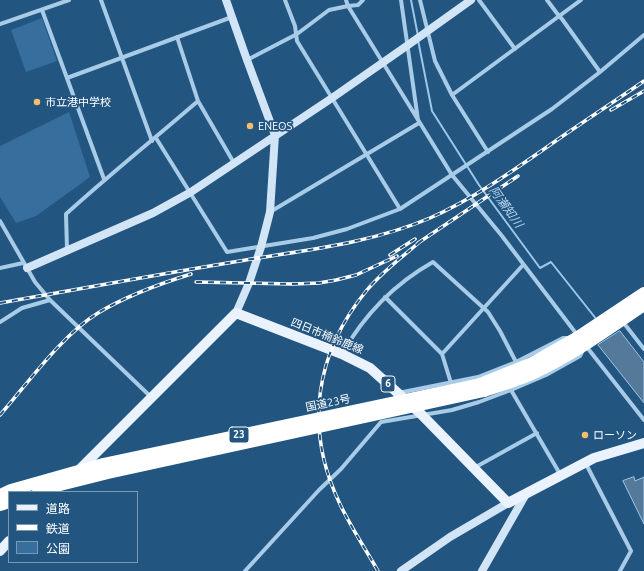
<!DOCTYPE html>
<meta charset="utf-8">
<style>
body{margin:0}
#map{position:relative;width:644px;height:571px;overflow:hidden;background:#225580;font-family:Ubuntu,"Noto Sans JP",sans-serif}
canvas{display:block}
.legend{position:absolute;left:8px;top:491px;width:130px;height:72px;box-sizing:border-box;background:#225580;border:1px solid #7a99b3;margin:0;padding:5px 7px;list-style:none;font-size:12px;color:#fff}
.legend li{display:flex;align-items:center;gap:8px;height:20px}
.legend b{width:20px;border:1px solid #7a99b3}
</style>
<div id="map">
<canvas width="644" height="571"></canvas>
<ul class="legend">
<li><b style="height:5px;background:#eaf3fd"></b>道路</li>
<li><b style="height:5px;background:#fff"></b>鉄道</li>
<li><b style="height:11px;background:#366f9e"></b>公園</li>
</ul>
</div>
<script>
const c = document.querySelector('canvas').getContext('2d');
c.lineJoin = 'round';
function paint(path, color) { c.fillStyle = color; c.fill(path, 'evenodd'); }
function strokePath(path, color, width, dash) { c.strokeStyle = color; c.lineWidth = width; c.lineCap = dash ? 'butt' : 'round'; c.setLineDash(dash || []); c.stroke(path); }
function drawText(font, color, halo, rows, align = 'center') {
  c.font = font + ' Ubuntu,"Noto Sans JP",sans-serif'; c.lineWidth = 3.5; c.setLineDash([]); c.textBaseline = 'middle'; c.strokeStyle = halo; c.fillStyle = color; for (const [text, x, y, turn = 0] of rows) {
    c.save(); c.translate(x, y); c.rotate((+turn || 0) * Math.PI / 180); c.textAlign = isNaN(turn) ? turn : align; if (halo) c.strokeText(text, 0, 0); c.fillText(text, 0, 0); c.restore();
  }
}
const green = new Path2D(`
 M42 18 57 61 26 72 11 30Z
 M69 112 90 177 36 216 16 223 0 197V146Z`);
const water = new Path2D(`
 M620 331 644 362V403L598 345Z
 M634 477 635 481 644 477V524L623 481Z`);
const stream = new Path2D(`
 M411 0 418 36
 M418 40 432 111 479 185 540 268 551 262 597 320`);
const street = new Path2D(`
 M101 0 152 141
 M285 0 295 26 297 41 400 209
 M346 0 348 6 452 175 502 236 578 336
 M401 0 418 120
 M420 0 435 61 452 95 488 152
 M479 0 515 49
 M547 0 559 16 562 19 600 72
 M42 10 104 179
 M0 24 69 0
 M177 37 198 101 234 163
 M247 60 297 34 329 10 348 6 358 5 363 0
 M67 78 232 17
 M452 95 581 0
 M156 138 227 252 313 238 347 229 400 209 552 109 600 72 644 35
 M270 212 419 123
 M0 221 35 282 50 300 151 397
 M67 249 66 214C109 175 154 139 198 101
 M0 268 23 263
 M385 297 442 354
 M0 322 22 308 50 300
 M623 322 644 349
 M586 346 644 420
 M342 354C364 315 394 284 433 262L488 312 500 331 516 362
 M451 383 442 354 523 265
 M511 390 560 474
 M398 393 478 377 516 362 563 338H568
 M586 464 631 551 620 571
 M474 468 537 433
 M245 571 319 490 341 469 381 422 452 410 479 402 511 390 546 375 580 356 583 350`);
const secondary = new Path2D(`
 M226 0 247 60 275 135 270 212 261 247 249 283 236 313
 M27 268 153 213 191 192 332 98 408 45 471 0
 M401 571 450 537 508 503
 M482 571 526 494`);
const primary = new Path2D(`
 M77 472 236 313 342 354 370 368 421 414 508 503 594 458 644 443
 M0 551 9 541`);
const highway = new Path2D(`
 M480 384 532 363 578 337 644 293
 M484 391C502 385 519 380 536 372 574 354 609 329 644 305
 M0 505 9 502`);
const rail = new Path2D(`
 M611 110 644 91
 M418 243 518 176
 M390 255 415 239
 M196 282 293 284 319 283 336 280 356 275 397 256
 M0 303C80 289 160 274 240 261 304 250 369 244 430 218 475 198 517 168 557 140 586 120 615 101 644 81
 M0 415C28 383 62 335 98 313 126 296 159 284 191 274
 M378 571C365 548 350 526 339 502 304 428 315 353 367 290 383 271 403 256 421 241`);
const highwayBridge = new Path2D(`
 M38 492 60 485 108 473 484 391
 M0 495 11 490 103 464 480 384`);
const markers = [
 [37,102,4,"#f3bd6a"],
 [250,126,4,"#f3bd6a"],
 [585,435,4,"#f3bd6a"]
];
const shields = [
 [388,384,14],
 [239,435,20]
];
const shieldNames = [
 ["6",388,384],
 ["23",239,435]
];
const poiNames = [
 ["市立港中学校",45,102],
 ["ENEOS",258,126],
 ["ローソン",593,435]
];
const streetNames = [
 ["四日市楠鈴鹿線",327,336,22],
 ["国道23号",328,403,-12]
];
const waterNames = [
 ["阿瀬知川",506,207,54]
];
paint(green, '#366f9e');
paint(water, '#557a99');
strokePath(water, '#9cc7e8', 1);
strokePath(stream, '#9cc7e8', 2);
strokePath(street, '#a8cbe7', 4);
strokePath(secondary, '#d2e5f6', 8);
strokePath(primary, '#eaf3fd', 10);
strokePath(highway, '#fff', 12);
strokePath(rail, '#fff', 3.5);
strokePath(rail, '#225580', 2, [6]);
strokePath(highwayBridge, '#fff', 12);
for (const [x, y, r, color] of markers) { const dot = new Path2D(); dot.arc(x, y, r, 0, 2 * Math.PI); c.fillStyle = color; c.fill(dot); strokePath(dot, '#225580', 1.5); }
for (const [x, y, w] of shields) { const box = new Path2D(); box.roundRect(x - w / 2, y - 8, w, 16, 3); c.fillStyle = '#225580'; c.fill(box); strokePath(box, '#fff', 1); }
drawText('bold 10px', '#fff', null, shieldNames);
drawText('11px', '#fff', '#225580', poiNames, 'left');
drawText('11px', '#fff', '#225580', streetNames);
drawText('italic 12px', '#b3d5ef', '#225580', waterNames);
</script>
